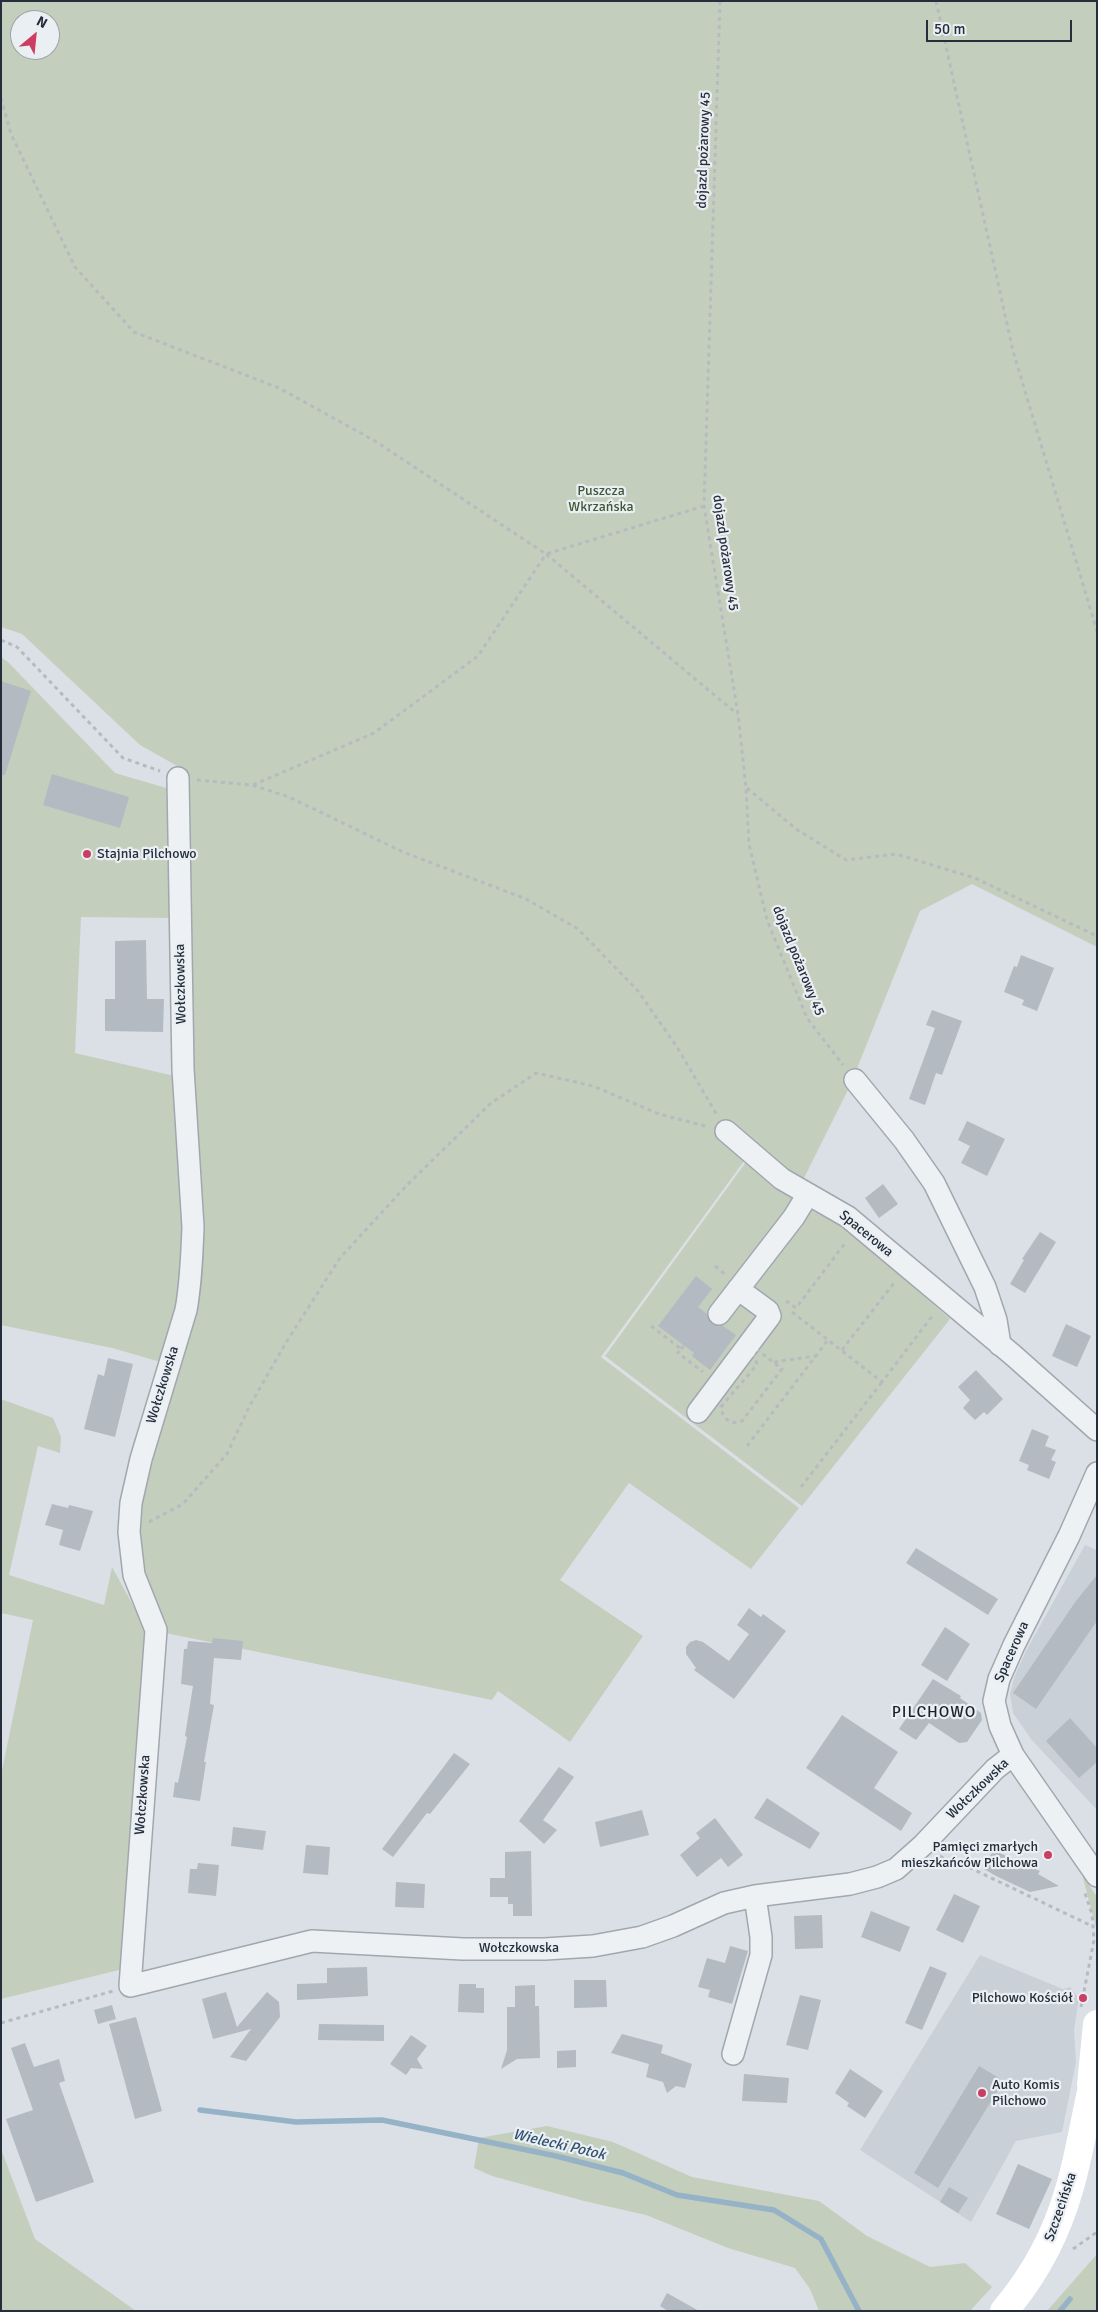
<!DOCTYPE html>
<meta charset="utf-8">
<style>
body{margin:0}
#map{position:relative;width:1098px;height:2312px;overflow:hidden;background:#dbe0e6;font-family:Signika,sans-serif}
canvas{display:block}
.frame{position:absolute;inset:0;border:2px solid #252f3b;pointer-events:none}
.north{position:absolute;left:10px;top:10px;width:50px;height:50px;box-sizing:border-box;background:#eaeff4;border:1px solid #9ba2aa;border-radius:50%;rotate:28deg;font-size:14px;font-weight:700;line-height:20px;text-align:center;color:#252f3b}
.north::after{content:'';display:block;margin:auto;width:18px;height:22px;background:#cc3e61;clip-path:polygon(50% 0,100% 100%,50% 72%,0 100%)}
.scale{position:absolute;left:926px;top:20px;width:146px;height:22px;box-sizing:border-box;border:2px solid #252f3b;border-top:0;padding-left:6px;font-size:15px;line-height:18px;white-space:nowrap;color:#252f3b;-webkit-text-stroke:4px #eaeff4;paint-order:stroke}
</style>
<div id="map">
<canvas width="1098" height="2312"></canvas>
<div class="frame"></div>
<div class="north">N</div>
<div class="scale">50 m</div>
</div>
<script>
const c = document.querySelector('canvas').getContext('2d');
c.lineJoin = 'round';
function paint(path, color) { c.fillStyle = color; c.fill(path, 'evenodd'); }
function strokePath(path, color, width, dash) { c.strokeStyle = color; c.lineWidth = width; c.lineCap = dash ? 'butt' : 'round'; c.setLineDash(dash || []); c.stroke(path); }
function drawText(font, color, halo, rows, align = 'center') {
  c.font = font + ' Signika,sans-serif'; c.lineWidth = 4.5; c.setLineDash([]); c.textBaseline = 'middle'; c.strokeStyle = halo; c.fillStyle = color; for (const [text, x, y, turn = 0] of rows) {
    c.save(); c.translate(x, y); c.rotate((+turn || 0) * Math.PI / 180); c.textAlign = isNaN(turn) ? turn : align; if (halo) c.strokeText(text, 0, 0); c.fillText(text, 0, 0); c.restore();
  }
}
const built = new Path2D(`
 M1085 1545 1097 1550V1810L1031 1739 1013 1713 1010 1694 1014 1678 1026 1651Z
 M980 1955 1063 1989 1070 1987 1079 1998 1074 2030 1076 2062 1062 2132 1016 2141 971 2222 860 2150Z`);
const green = new Path2D(`
 M1 1H1097V947L972 884 920 911 850 1086 803 1180 747 1157 601 1357 799 1508 751 1569 629 1483 560 1580 643 1636 570 1742 498 1691 492 1700 146 1629 123 1969 1 1999V1775L33 1620 1 1613V1399L53 1418 61 1437 60 1453 38 1446 9 1575 104 1605 112 1567 145 1627 138 1544 143 1488 195 1313 194 1110 186 771 140 745 22 634 1 627ZM20 20H50V50H20Z
 M1 657 8 662 115 773 173 790 172 918 81 917 75 1053 179 1077 186 1198 179 1300 164 1363 112 1348 1 1325Z
 M746 1162 778 1189 796 1199 795 1202 844 1227 950 1319 802 1506 605 1356Z
 M1082 1874 1097 1897V1931Z
 M547 2126 613 2142 692 2177 819 2201 867 2236 930 2267 965 2263 992 2287 970 2311H819L810 2289 795 2268 728 2248 646 2215 584 2201 492 2176 474 2168 479 2138Z
 M1 2149 35 2239 136 2311H1Z
 M1097 2254V2311H1047Z`);
const stream = new Path2D(`
 M200 2110 296 2122 382 2120 556 2156 623 2173 677 2195 774 2210 821 2239 859 2311
 M1060 2311 1070 2299`);
const building = new Path2D(`
 M1 681 31 691 5 775H1Z
 M52 774 129 797 120 828 43 805Z
 M146 940 147 999H164L163 1032 105 1031V999H115V941Z
 M1021 955 1054 968 1037 1011 1022 1005 1024 1000 1004 992 1014 966 1017 967Z
 M932 1010 962 1021 942 1075 936 1073 925 1105 909 1099 935 1028 926 1025Z
 M967 1121 1005 1139 987 1176 961 1163 970 1146 958 1140Z
 M883 1184 898 1204 879 1218 865 1198Z
 M1040 1232 1056 1242 1025 1293 1010 1284 1024 1260 1022 1259Z
 M696 1276 712 1289 698 1307 707 1314 712 1324 723 1326 736 1335 710 1370 692 1356 694 1353 658 1326Z
 M1066 1324 1091 1336 1077 1367 1052 1356Z
 M108 1358 133 1364 115 1437 84 1429 98 1374 104 1376Z
 M976 1370 1003 1399 987 1415 984 1412 975 1420 963 1408 970 1400 958 1387Z
 M1032 1429 1049 1436 1045 1446 1056 1450 1051 1460 1056 1462 1049 1479 1027 1470 1029 1465 1019 1461Z
 M52 1504 68 1508 69 1505 93 1511 80 1551 59 1545 63 1530 45 1525Z
 M916 1548 998 1599 988 1615 906 1563Z
 M1097 1575V1621L1036 1709 1013 1693 1076 1601Z
 M749 1608 761 1617 763 1614 786 1631 734 1699 694 1670 696 1668 686 1654V1647L690 1642 696 1640 703 1642 729 1661 749 1634 737 1625Z
 M945 1627 970 1644 947 1681 921 1665Z
 M213 1638 243 1641 241 1660 214 1658 210 1704 214 1705 204 1762H206L200 1801 173 1797 175 1782 178 1783 187 1737 185 1736 193 1686 181 1684 184 1649H187L188 1641 212 1643Z
 M933 1679 961 1696 960 1698 981 1713 982 1720 967 1742 959 1743 929 1723 916 1740 899 1729Z
 M842 1715 898 1752 874 1788 912 1813 901 1831 806 1768Z
 M1070 1718 1097 1748V1762L1079 1778 1046 1741Z
 M454 1753 470 1764 430 1814 427 1813 393 1857 382 1849Z
 M559 1767 574 1777 543 1820 557 1830 544 1844 519 1821Z
 M767 1798 820 1833 810 1849 754 1818Z
 M642 1810 649 1835 600 1847 595 1822Z
 M715 1818 743 1855 728 1867 721 1858 697 1877 680 1855 700 1838 696 1833Z
 M233 1827 266 1831 263 1850 231 1846Z
 M306 1845 330 1847 328 1875 303 1873Z
 M993 1850 1040 1871 1038 1874 1059 1886 1030 1892 996 1876 984 1869Z
 M531 1851 532 1916H513V1904H508V1897H490V1878H505V1852Z
 M198 1863 219 1865 216 1896 188 1893 190 1869H197Z
 M396 1882 425 1884 424 1908 395 1907Z
 M954 1894 980 1906 963 1943 936 1930Z
 M871 1911 910 1927 900 1952 861 1937Z
 M822 1915 823 1948 795 1949 794 1916Z
 M730 1946 748 1951 732 2004 708 1997 710 1990 698 1987 707 1958 725 1963Z
 M930 1966 947 1973 922 2030 905 2023Z
 M367 1967 368 1996 297 2000V1984L327 1983V1968Z
 M574 1980H606L607 2007 574 2008Z
 M459 1984H476V1988H484V2013L458 2012Z
 M535 1985V2006H539L540 2058 517 2059 501 2069 507 2050V2007H515V1986Z
 M226 1992 237 2027 267 1992 279 2002 280 2017 246 2061 230 2057 251 2029 213 2039 202 1999Z
 M800 1995 821 2000 808 2050 786 2045Z
 M112 2005 116 2019 98 2024 94 2010Z
 M136 2017 162 2111 135 2119 109 2024Z
 M319 2024 384 2025V2041L318 2040Z
 M622 2034 663 2045 661 2053 692 2064 685 2088 676 2086 667 2093 663 2082 646 2077 649 2064 611 2053Z
 M411 2035 427 2046 417 2059 423 2069 411 2068 406 2075 390 2064Z
 M25 2043 34 2067 59 2059 65 2081 59 2083 94 2182 36 2202 6 2119 33 2110 11 2048Z
 M576 2050V2067L557 2068V2051Z
 M979 2066 999 2078 1001 2085 938 2188 914 2173Z
 M850 2069 883 2091 865 2118 847 2106 849 2103 835 2093Z
 M744 2074 789 2078 787 2103 742 2101Z
 M1018 2164 1052 2179 1029 2229 996 2214Z
 M949 2187 968 2198 958 2213 940 2202Z
 M667 2293 699 2311H668L660 2306Z`);
const path = new Path2D(`
 M720 1 704 506 738 714 746 788 749 844 767 920 807 1018 843 1065
 M936 1 1013 351 1097 631
 M1 98 11 134 75 267 134 332 279 388 375 441 546 554 704 506
 M1 640 17 647 123 758 160 771
 M197 780 252 785 289 797 403 852 526 899 578 929 638 991 677 1047 717 1115
 M253 785 374 733 478 656 546 554 737 714
 M747 788 796 829 846 860 896 854 975 878 1097 936
 M715 1266 726 1275
 M786 1301 796 1308 846 1242
 M792 1312 882 1382 933 1315
 M651 1326 681 1349 678 1353 703 1372
 M750 1344 782 1369 742 1421C731 1426 722 1418 721 1407 733 1392 745 1380 757 1364Z
 M681 1349 702 1321
 M842 1350 894 1283
 M774 1362 815 1356
 M747 1446 828 1340
 M801 1487 882 1382
 M149 1522 183 1504 227 1454 249 1407 287 1341 340 1258 407 1185 490 1104 536 1073 593 1086 659 1114 709 1127
 M940 1856 947 1861 962 1864 1094 1927
 M1081 2007 1094 1940 1092 1914 1085 1893
 M1 2023 113 1991
 M1073 2249 1097 2232`);
const street = new Path2D(`
 M178 778 183 1069 193 1227C192 1255 191 1283 186 1310L141 1459 131 1503 129 1532 134 1575 156 1630 130 1986 312 1941 463 1949H545L593 1946 642 1937 673 1926 724 1903 755 1896 850 1884 877 1877 896 1869 923 1845 995 1769 1013 1755
 M855 1080 904 1140 934 1183 985 1287 996 1320 1000 1345
 M726 1131 782 1179 848 1217 1014 1356 1097 1430
 M719 1314 794 1217 808 1194
 M698 1412 770 1316 768 1311 738 1289
 M1097 1473 1069 1536 1014 1645 999 1679 994 1701 1000 1726 1013 1755 1097 1876
 M733 2054 761 1955V1937L755 1896`);
const secondary = new Path2D(`
 M1091 2085 1097 2024
 M1004 2311C1034 2276 1056 2235 1069 2190 1081 2150 1086 2108 1097 2067`);
const markers = [
 [87,854,5,"#cc3e61"],
 [1048,1855,5,"#cc3e61"],
 [1083,1998,5,"#cc3e61"],
 [982,2093,5,"#cc3e61"]
];
const streetNames = [
 ["dojazd pożarowy 45",704,150,-88],
 ["dojazd pożarowy 45",725,553,82],
 ["dojazd pożarowy 45",798,961,68],
 ["Wołczkowska",181,984,-91],
 ["Spacerowa",866,1234,39],
 ["Wołczkowska",163,1385,-73],
 ["Spacerowa",1012,1652,-66],
 ["Wołczkowska",978,1789,-44],
 ["Wołczkowska",143,1795,-86],
 ["Wołczkowska",519,1948],
 ["Szczecińska",1061,2207,-71]
];
const parkNames = [
 ["Puszcza",601,491],
 ["Wkrzańska",601,507]
];
const poiNames = [
 ["Stajnia Pilchowo",97,854],
 ["Pamięci zmarłych",1038,1847,"right"],
 ["mieszkańców Pilchowa",1038,1863,"right"],
 ["Pilchowo Kościół",1073,1998,"right"],
 ["Auto Komis",992,2085],
 ["Pilchowo",992,2101]
];
const waterNames = [
 ["Wielecki Potok",559,2145,13]
];
const quarterNames = [
 ["PILCHOWO",934,1713]
];
paint(built, '#c9d0d7');
paint(green, '#c3cfbc');
strokePath(stream, '#96b2c6', 5.5);
paint(building, '#b3bac2');
strokePath(street, '#a1a7af', 24);
strokePath(path, '#b6bbc0', 3, [4, 4]);
strokePath(street, '#eef1f4', 21);
strokePath(secondary, '#fff', 28);
for (const [x, y, r, color] of markers) { const dot = new Path2D(); dot.arc(x, y, r, 0, 2 * Math.PI); c.fillStyle = color; c.fill(dot); strokePath(dot, '#eaeff4', 2); }
drawText('14px', '#252f3b', '#eaeff4', streetNames);
drawText('14px', '#3d5733', '#eaeff4', parkNames);
drawText('14px', '#252f3b', '#eaeff4', poiNames, 'left');
drawText('italic 15px', '#30526f', '#eaeff4', waterNames);
c.letterSpacing = '1px';
drawText('16px', '#18202c', '#eaeff4', quarterNames);
c.letterSpacing = '0px';
</script>
